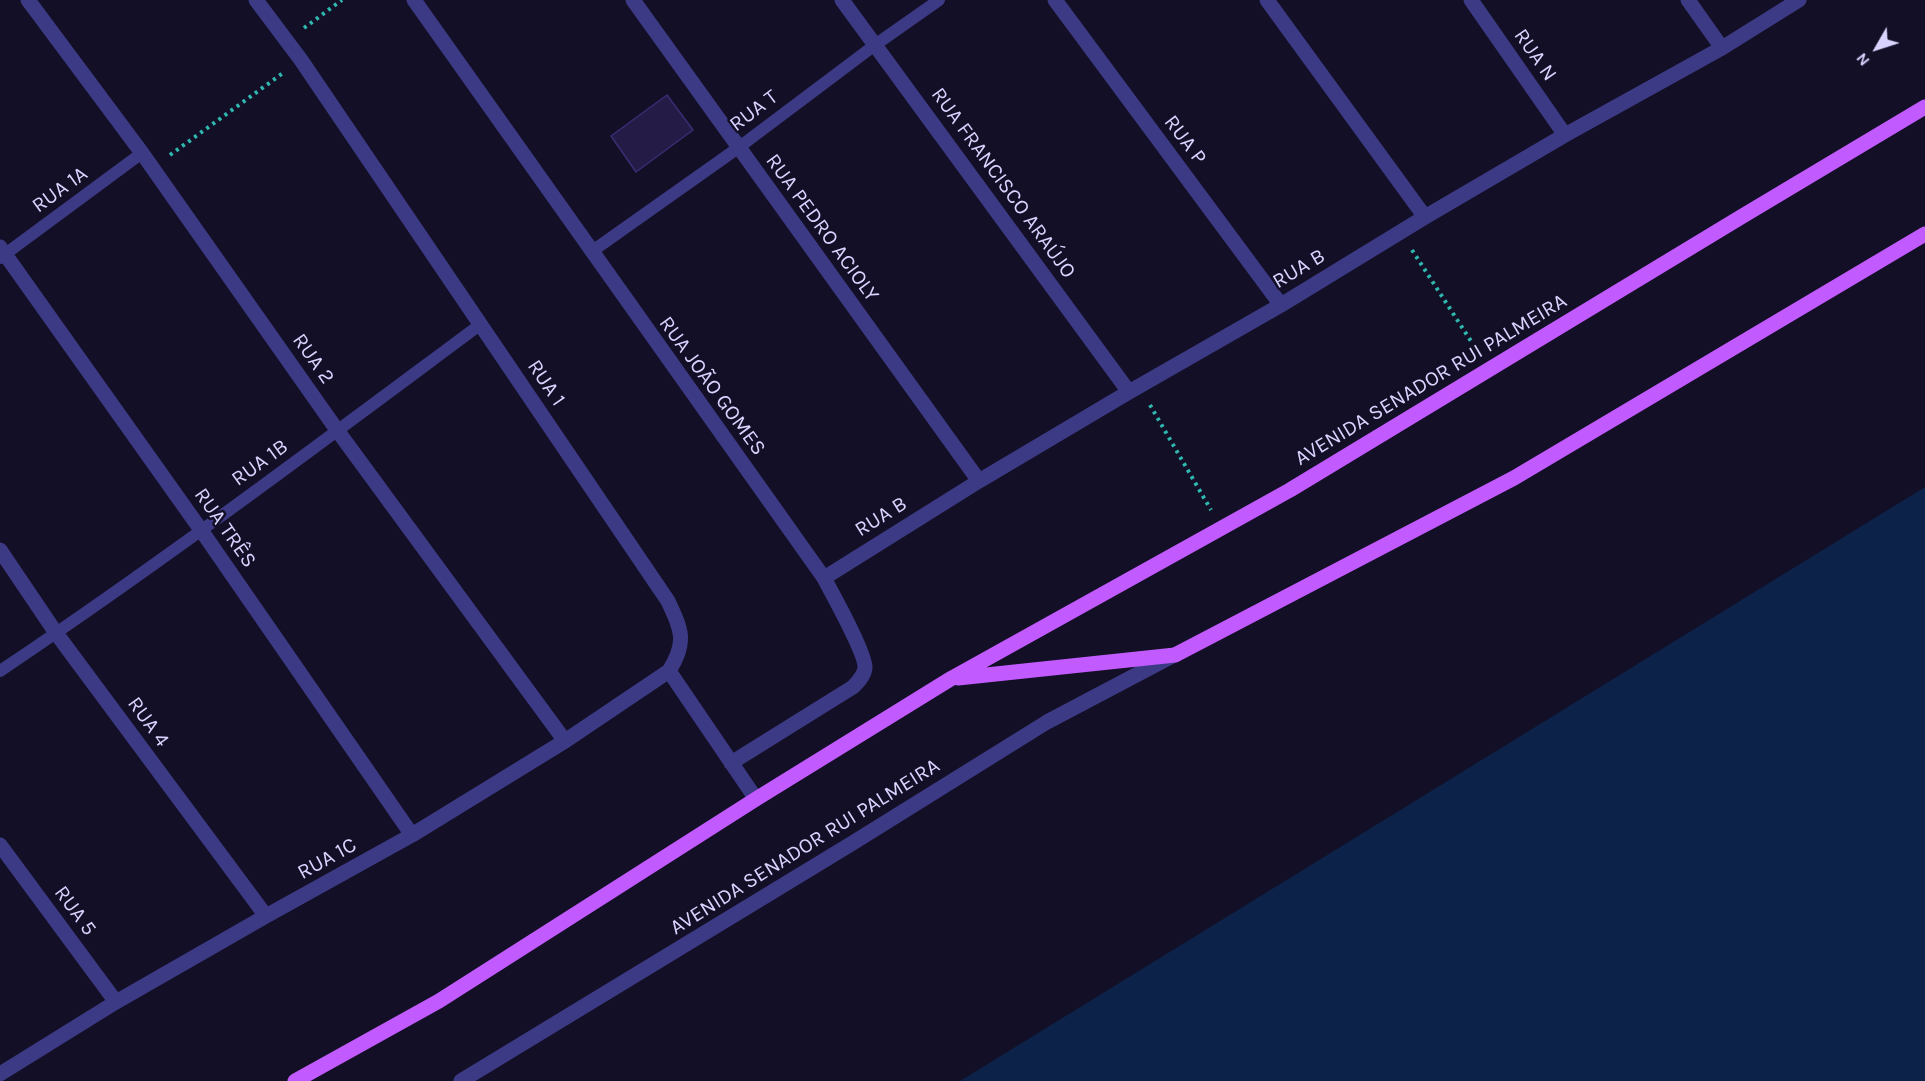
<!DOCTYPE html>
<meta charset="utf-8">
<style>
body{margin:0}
#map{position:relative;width:1925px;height:1081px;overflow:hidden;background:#130f26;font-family:Karla,sans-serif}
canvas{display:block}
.north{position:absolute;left:1847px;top:18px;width:60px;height:60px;-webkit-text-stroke:4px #130f26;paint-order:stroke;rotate:231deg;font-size:16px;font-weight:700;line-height:24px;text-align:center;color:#d9d4ff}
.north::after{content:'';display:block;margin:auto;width:21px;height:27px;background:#d9d4ff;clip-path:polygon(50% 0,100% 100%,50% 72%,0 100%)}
</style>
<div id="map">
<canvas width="1925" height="1081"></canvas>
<div class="north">N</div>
</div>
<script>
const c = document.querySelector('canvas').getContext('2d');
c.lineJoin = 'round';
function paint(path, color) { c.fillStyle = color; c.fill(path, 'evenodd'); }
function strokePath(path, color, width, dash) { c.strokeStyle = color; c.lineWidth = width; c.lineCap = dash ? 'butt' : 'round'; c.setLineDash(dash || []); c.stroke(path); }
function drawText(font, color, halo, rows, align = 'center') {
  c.font = font + ' Karla,sans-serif'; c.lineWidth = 5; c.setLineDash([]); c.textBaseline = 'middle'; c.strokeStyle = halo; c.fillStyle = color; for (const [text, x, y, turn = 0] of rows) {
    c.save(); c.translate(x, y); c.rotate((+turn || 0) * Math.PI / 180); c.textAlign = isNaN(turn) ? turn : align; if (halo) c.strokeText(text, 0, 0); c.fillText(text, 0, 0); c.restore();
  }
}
const water = new Path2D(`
 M1925 487V1081H960Z`);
const building = new Path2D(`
 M667 95 693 130 636 172 611 136Z`);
const path = new Path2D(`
 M304 28 342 0
 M170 155 283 73
 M1412 250 1478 352
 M1150 405 1211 510`);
const service = new Path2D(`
 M591 252 738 148 875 45 939 0
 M0 258 142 153
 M0 671C164 561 322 442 481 324`);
const minor = new Path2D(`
 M28 0 142 153 337 430 565 741
 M256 0 301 60 668 601C682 631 687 642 669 671L756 799
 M414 0 824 578C832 593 866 654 865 668 864 676 858 682 853 687L731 763
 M633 0 979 481
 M842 0 1129 392
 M1055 0 1281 305
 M1267 0 1425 217
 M1471 0 1565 135
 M1688 0 1722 48
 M0 247 201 530 412 835
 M0 550 56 633 266 916
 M824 578 979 481 1129 392 1281 305 1425 217 1565 135 1722 48 1799 0
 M0 845 116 1002
 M0 1074 116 1002 266 916 412 835 565 741 669 671
 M461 1081 851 844 1047 722 1174 655`);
const primary = new Path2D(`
 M958 678 1175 655 1514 478 1925 234
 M295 1081 439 1001 756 799 952 678 1290 490 1741 217 1925 107`);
const streetNames = [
 ["RUA N",1535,55,55],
 ["RUA T",754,111,-37],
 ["RUA P",1185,140,53],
 ["RUA FRANCISCO ARAÚJO",1003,183,54],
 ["RUA 1A",60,190,-36],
 ["RUA PEDRO ACIOLY",822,228,54],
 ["RUA B",1299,269,-31],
 ["RUA 2",313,359,55],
 ["AVENIDA SENADOR RUI PALMEIRA",1431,380,-31],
 ["RUA 1",546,383,56],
 ["RUA JOÃO GOMES",712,386,54],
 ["RUA 1B",260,463,-36],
 ["RUA B",881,517,-32],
 ["RUA TRÊS",225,528,55],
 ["RUA 4",148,722,54],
 ["AVENIDA SENADOR RUI PALMEIRA",805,847,-32],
 ["RUA 1C",327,859,-29],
 ["RUA 5",75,911,54]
];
paint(water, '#0c2248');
paint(building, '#241b47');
strokePath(building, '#3b2d73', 1.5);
strokePath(path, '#2fb8b0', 4, [3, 4.5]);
strokePath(service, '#3d3a85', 12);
strokePath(minor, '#3d3a85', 15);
strokePath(primary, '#c25bff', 15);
drawText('21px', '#d9d4ff', '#130f26', streetNames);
</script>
